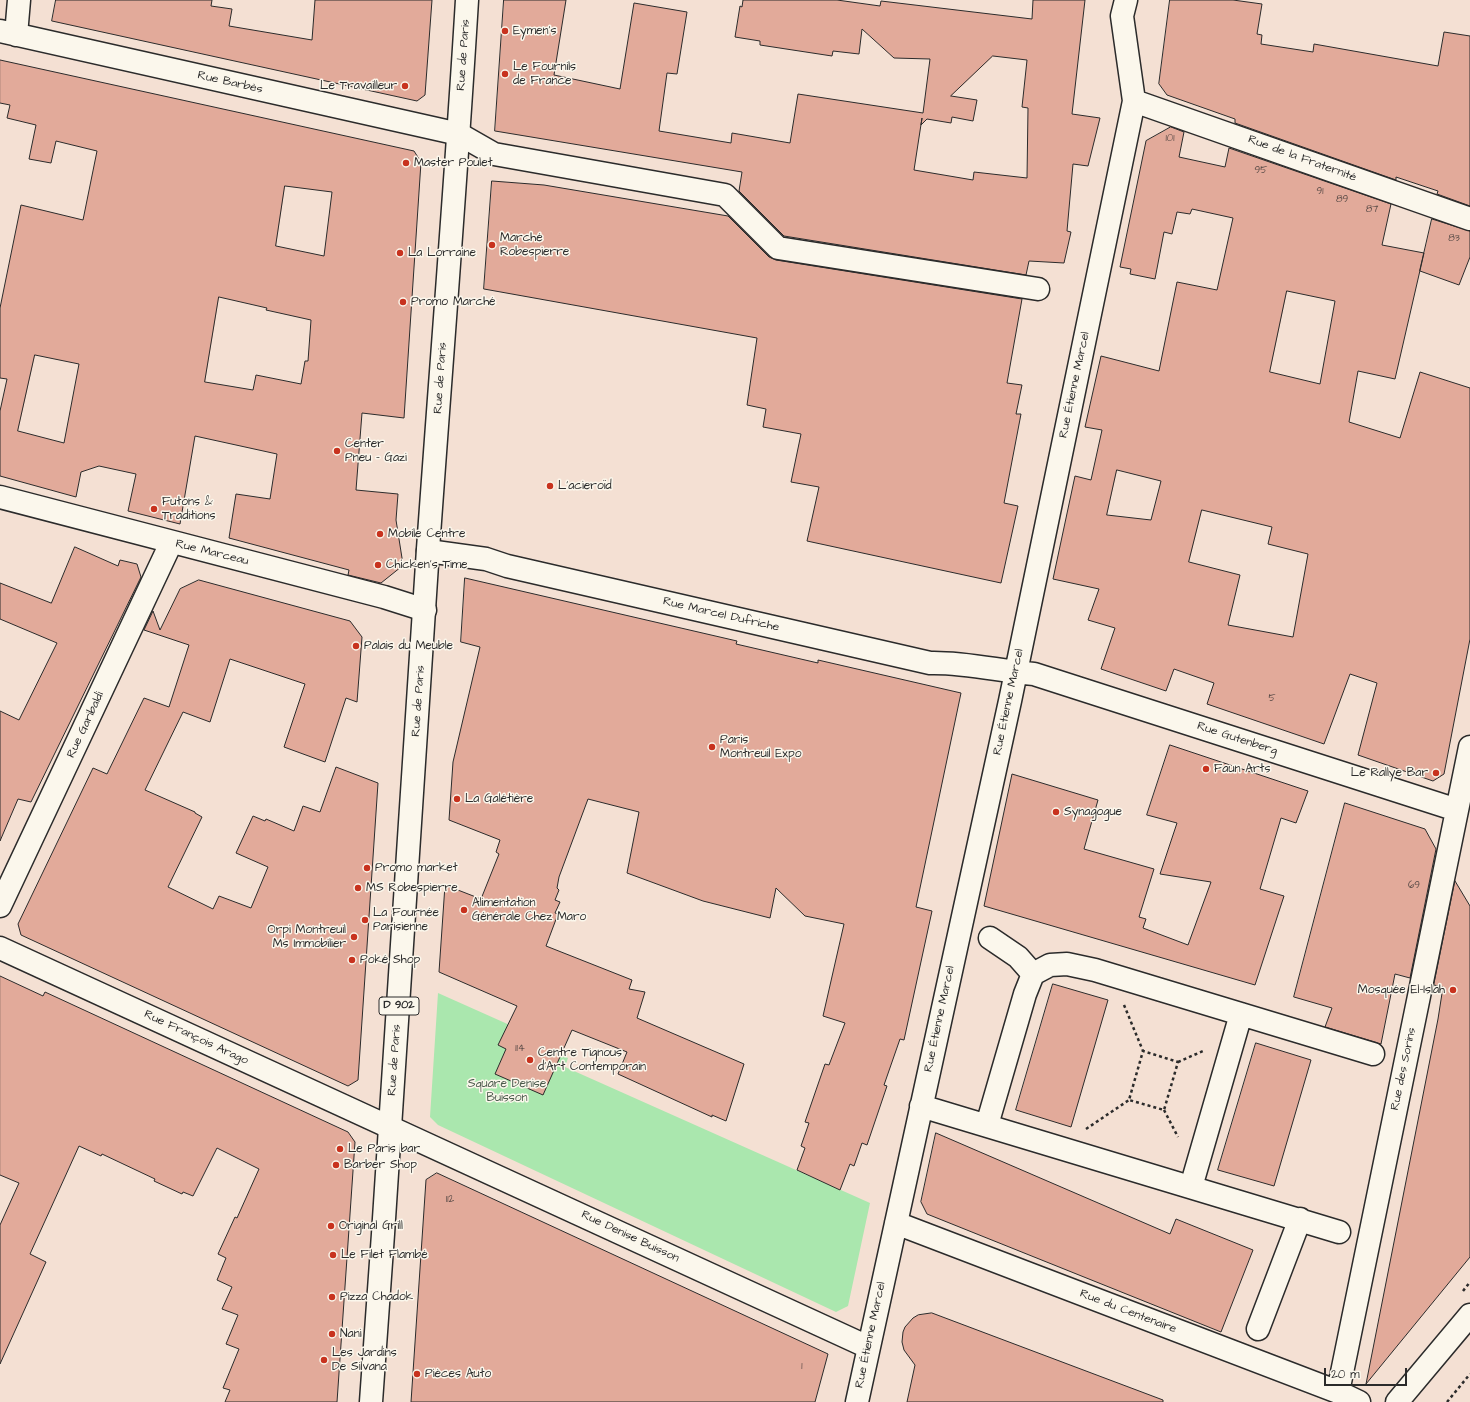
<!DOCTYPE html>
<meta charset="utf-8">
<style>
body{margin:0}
#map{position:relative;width:1470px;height:1402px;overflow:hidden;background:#f4e0d3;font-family:"Architects Daughter",sans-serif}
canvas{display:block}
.scale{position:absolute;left:1324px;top:1368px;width:83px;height:18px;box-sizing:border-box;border:2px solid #2b2b2b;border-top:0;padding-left:5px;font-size:12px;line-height:14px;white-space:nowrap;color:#2b2b2b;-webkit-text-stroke:3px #fbf7ec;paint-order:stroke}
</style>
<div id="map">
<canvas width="1470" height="1402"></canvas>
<div class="scale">20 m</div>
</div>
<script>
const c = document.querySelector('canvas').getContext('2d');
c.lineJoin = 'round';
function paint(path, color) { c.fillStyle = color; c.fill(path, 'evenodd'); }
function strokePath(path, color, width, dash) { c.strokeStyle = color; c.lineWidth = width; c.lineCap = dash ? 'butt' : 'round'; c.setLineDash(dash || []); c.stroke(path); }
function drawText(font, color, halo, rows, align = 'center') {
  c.font = font + ' "Architects Daughter",sans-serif'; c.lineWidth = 3; c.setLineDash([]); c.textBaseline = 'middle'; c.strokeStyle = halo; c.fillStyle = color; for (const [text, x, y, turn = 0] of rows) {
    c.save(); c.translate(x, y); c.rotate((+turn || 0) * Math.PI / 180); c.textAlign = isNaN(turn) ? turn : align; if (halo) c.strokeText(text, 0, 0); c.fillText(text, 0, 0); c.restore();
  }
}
const green = new Path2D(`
 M438 993 559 1047 562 1055 568 1058 565 1067 870 1203 848 1306 836 1312 438 1125 430 1117Z`);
const building = new Path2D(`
 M56 0H212L211 6 232 9 229 26 312 40 315 0H432L425 95 417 101 52 21Z
 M504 0H566L554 75 620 89 634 3 687 12 677 74 667 73 659 131 731 143 732 133 790 143 798 94 923 113 930 59 894 58 862 29 859 54 833 51 832 56 760 45V41L735 37 740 6 742 7 743 0H837L880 6 881 1 1032 19 1033 0H1085L1072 114 1100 118 1088 166 1073 164 1067 231 1071 232 1064 263 1029 261 1026 275 784 236 739 191 742 172 495 131ZM993 56 1027 60 1022 107 1028 108 1027 178 974 172 973 180 914 170 922 118 921 125 927 119 951 123 952 117 973 121 977 100 951 96Z
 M1170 0H1233L1262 4 1257 34 1262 35 1261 44 1313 52 1314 44 1438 66 1444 32 1470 36V206L1437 194 1438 191 1396 177V180L1235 123V119L1167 95 1159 84Z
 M0 60 414 151 421 162 404 418 362 413 356 490 398 494 396 520 402 558 401 567 381 583 348 575 349 570 229 538 236 494 270 499 277 454 195 436 180 524 128 511 136 474 99 466 81 472 76 497 0 476V411L7 379 0 378V308L21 205 83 220 97 151 56 141 51 163 29 159 36 125 7 118 10 105 0 103ZM285 186 332 192 324 256 276 246ZM219 297 267 308 266 310 311 320 308 361H305L301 384 256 375 253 390 205 382ZM35 355 79 364 64 443 18 431Z
 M1171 127 1184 132 1179 157 1225 167 1229 148 1391 204 1382 245 1424 253 1395 379 1358 371 1349 422 1400 438 1420 372 1470 388V639L1444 774 1433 781 1358 755 1377 683 1350 674 1324 744 1207 704 1214 683 1174 669 1166 691 1101 669 1115 628 1088 620 1099 589 1053 579 1075 476 1091 480 1102 430 1085 427 1101 356 1159 371 1177 282 1217 290 1233 218 1192 209 1190 214 1177 212 1172 234 1164 232 1155 279 1130 274 1131 269 1120 267 1146 141ZM1287 291 1335 301 1320 384 1270 372ZM1117 470 1161 481 1151 520 1107 515ZM1202 510 1272 527 1268 544 1308 554 1293 637 1228 625 1240 575 1189 562Z
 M492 181 544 185 728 216 769 257 776 260 1022 299 1007 383 1022 385 1016 414H1021L1004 503 1018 506 1001 583 807 541 819 487 791 482 801 434 763 427 766 409 747 405 757 338 484 289Z
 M1432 219 1470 231V257L1459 285 1420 271Z
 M75 547 118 566 120 560 137 564 141 577 31 802 18 799 0 841V711L19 720 57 643 0 619V583L51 603Z
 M465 578 737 641 736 644 818 663V660L961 693 916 907 932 911 904 1040 900 1039 884 1085 887 1086 867 1145 862 1143 854 1166 850 1164 840 1190 797 1170 805 1148 801 1146 809 1123 805 1122 825 1064 829 1065 845 1023 823 1016 844 924 805 916 776 888 770 918 703 901 627 873 639 812 588 799 559 877 557 888 559 890 555 900 560 902 555 913 558 914 546 946 632 980 629 989 645 992 637 1018 744 1064 726 1121 712 1115V1117L618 1074 627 1052 572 1030 543 1095 495 1074 506 1049 498 1045 517 1006 439 972 445 885 481 899 499 854 496 852 500 840 449 820 453 762 480 647 461 642Z
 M199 580 350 621 362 637 357 702 346 698 325 762 284 747 305 684 230 659 210 722 183 712 145 790 195 812V813L202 817 168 887 213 909 219 896 251 908 268 867 236 853 253 816 265 821 266 819 294 831 303 806 320 812 336 767 378 783 358 1080 348 1086 21 935 18 924 93 768 107 774 144 698 169 707 189 645 144 630 153 611 160 630 180 589Z
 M1170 745 1308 791 1296 823 1281 818 1260 889 1284 896 1255 985 984 906 1012 774 1098 800 1084 849 1154 869 1139 917 1146 919 1143 928 1188 945 1211 882 1160 874 1177 823 1147 815Z
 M1345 803 1425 829 1436 849 1410 978 1395 974 1381 1044 1325 1027 1332 1008 1294 997Z
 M1455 881 1470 906V1257L1366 1384 1438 1019 1443 987 1434 985Z
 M0 976 43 996 45 992 348 1132 355 1142 337 1402H225L230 1390 223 1388 239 1349 226 1344 238 1315 222 1309 232 1287 217 1280 226 1258 218 1254 235 1217 237 1218 259 1169 217 1148 193 1196 183 1192 182 1194 154 1181 155 1179 102 1154 101 1156 79 1146 30 1254 46 1262 0 1364V1225L19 1183 0 1175Z
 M1053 984 1108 1000 1071 1127 1016 1110Z
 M1256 1043 1311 1060 1274 1186 1218 1170Z
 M936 1133 1170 1234 1176 1219 1253 1250 1221 1332 927 1214 921 1202Z
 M437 1173 828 1354 815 1402H411L426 1180Z
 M932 1313 1163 1400V1402H907L915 1365 904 1350 902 1342 903 1332 905 1327 913 1318 918 1315Z`);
const path = new Path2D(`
 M1124 1005 1143 1051 1129 1100 1164 1110 1178 1062 1143 1051
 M1178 1062 1203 1051
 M1164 1110 1178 1137
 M1086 1129 1129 1100
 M1463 1291 1470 1282
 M1447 1402 1470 1374`);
const minor = new Path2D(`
 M0 31 459 134 494 154 725 195 778 248 1038 289
 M16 35 19 0
 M1134 101 1470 219
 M0 497 384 597 425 610
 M428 551 486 559 507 566 930 663C965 662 999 671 1034 674L1457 810
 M0 906 171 543
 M990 938 1018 957 1033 974
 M0 948 868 1347
 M921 1106 1339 1232
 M987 1125 1025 994 1033 974 1050 965 1067 964 1095 970 1373 1054
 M1191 1187 1241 1014
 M896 1223 1338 1392 1359 1402
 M1258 1329 1300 1219
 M1338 1392 1470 747
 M857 1402 1010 701 1134 101 1122 16 1126 0`);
const major = new Path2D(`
 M371 1402C392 1118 409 834 428 549 441 366 456 183 467 0
 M1397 1402 1470 1315`);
const markers = [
 [505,31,4,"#c8321e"],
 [505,74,4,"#c8321e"],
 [405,86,4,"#c8321e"],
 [406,163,4,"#c8321e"],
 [492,245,4,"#c8321e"],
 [400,253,4,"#c8321e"],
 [403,302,4,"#c8321e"],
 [337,451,4,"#c8321e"],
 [550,486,4,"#c8321e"],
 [154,509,4,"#c8321e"],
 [380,534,4,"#c8321e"],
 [378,565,4,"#c8321e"],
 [356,646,4,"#c8321e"],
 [712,747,4,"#c8321e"],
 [1206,769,4,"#c8321e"],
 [1436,773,4,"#c8321e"],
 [457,799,4,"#c8321e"],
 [1056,812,4,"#c8321e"],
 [367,868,4,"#c8321e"],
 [358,888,4,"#c8321e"],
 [464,910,4,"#c8321e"],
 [365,920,4,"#c8321e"],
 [354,937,4,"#c8321e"],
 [352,960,4,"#c8321e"],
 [1453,990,4,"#c8321e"],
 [530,1060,4,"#c8321e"],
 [340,1149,4,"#c8321e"],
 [336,1165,4,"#c8321e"],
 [331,1226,4,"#c8321e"],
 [333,1255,4,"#c8321e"],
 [332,1297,4,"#c8321e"],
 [332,1334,4,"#c8321e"],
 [324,1360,4,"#c8321e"],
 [417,1374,4,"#c8321e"]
];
const numberNames = [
 ["101",1170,139],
 ["95",1261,171],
 ["91",1320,192],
 ["89",1342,200],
 ["87",1372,210],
 ["83",1454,239],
 ["5",1272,699],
 ["69",1414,886],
 ["114",520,1049],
 ["112",450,1200],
 ["1",802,1367]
];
const shields = [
 [399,1006,40]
];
const shieldNames = [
 ["D 902",399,1006]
];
const poiNames = [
 ["Eymen’s",513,31],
 ["Le Fournils",513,67],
 ["de France",513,81],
 ["Le Travailleur",397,86,"right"],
 ["Master Poulet",414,163],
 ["Marché",500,238],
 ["Robespierre",500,252],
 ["La Lorraine",408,253],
 ["Promo Marché",411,302],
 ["Center",345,444],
 ["Pneu - Gazi",345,458],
 ["L'acieroïd",558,486],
 ["Futons &",162,502],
 ["Traditions",162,516],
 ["Mobile Centre",388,534],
 ["Chicken's Time",386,565],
 ["Palais du Meuble",364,646],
 ["Paris",720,740],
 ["Montreuil Expo",720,754],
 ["Faun Arts",1214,769],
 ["Le Rallye Bar",1428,773,"right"],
 ["La Galétière",465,799],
 ["Synagogue",1064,812],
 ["Promo market",375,868],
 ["MS Robespierre",366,888],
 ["Alimentation",472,903],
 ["Générale Chez Maro",472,917],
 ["La Fournée",373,913],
 ["Parisienne",373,927],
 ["Orpi Montreuil",346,930,"right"],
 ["Ms Immobilier",346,944,"right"],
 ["Poké Shop",360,960],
 ["Mosquée El-Islah",1445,990,"right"],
 ["Centre Tignous",538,1053],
 ["d'Art Contemporain",538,1067],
 ["Le Paris bar",348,1149],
 ["Barber Shop",344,1165],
 ["Original Grill",339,1226],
 ["Le Filet Flambé",341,1255],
 ["Pizza Chadok",340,1297],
 ["Nani",340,1334],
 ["Les Jardins",332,1353],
 ["De Silvana",332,1367],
 ["Pièces Auto",425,1374]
];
const streetNames = [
 ["Rue de Paris",464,55,-86],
 ["Rue Barbès",230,83,13],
 ["Rue de la Fraternité",1302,159,20],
 ["Rue de Paris",441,378,-86],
 ["Rue Étienne Marcel",1075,385,-78],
 ["Rue Marceau",212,553,14],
 ["Rue Marcel Dufriche",721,615,13],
 ["Rue de Paris",419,701,-86],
 ["Rue Étienne Marcel",1009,702,-78],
 ["Rue Garibaldi",86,725,-65],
 ["Rue Gutenberg",1237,739,18],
 ["Rue Étienne Marcel",940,1019,-78],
 ["Rue François Arago",196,1038,25],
 ["Rue de Paris",395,1060,-86],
 ["Rue des Sorins",1404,1069,-78],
 ["Rue Denise Buisson",630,1237,25],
 ["Rue du Centenaire",1128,1312,21],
 ["Rue Étienne Marcel",871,1335,-78]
];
const parkNames = [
 ["Square Denise",507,1084],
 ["Buisson",507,1098]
];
paint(green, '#aae7ae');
paint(building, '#e2aa9a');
strokePath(building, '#2b2b2b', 1);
strokePath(minor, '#2b2b2b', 25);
strokePath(major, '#2b2b2b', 25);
strokePath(path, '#2b2b2b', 2.5, [3, 3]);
strokePath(minor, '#fbf7ec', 22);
strokePath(major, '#fbf7ec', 22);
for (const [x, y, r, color] of markers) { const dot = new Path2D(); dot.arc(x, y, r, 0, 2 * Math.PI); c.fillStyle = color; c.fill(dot); strokePath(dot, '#fbf7ec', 1.5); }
drawText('10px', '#594b47', null, numberNames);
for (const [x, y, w] of shields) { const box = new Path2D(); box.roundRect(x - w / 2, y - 9, w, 18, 3); c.fillStyle = '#fbf7ec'; c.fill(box); strokePath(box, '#2b2b2b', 1); }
drawText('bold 11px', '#2b2b2b', null, shieldNames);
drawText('12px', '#2b2b2b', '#fbf7ec', poiNames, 'left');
drawText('12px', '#2b2b2b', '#fbf7ec', streetNames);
drawText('12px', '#4b5a4c', '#fbf7ec', parkNames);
</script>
